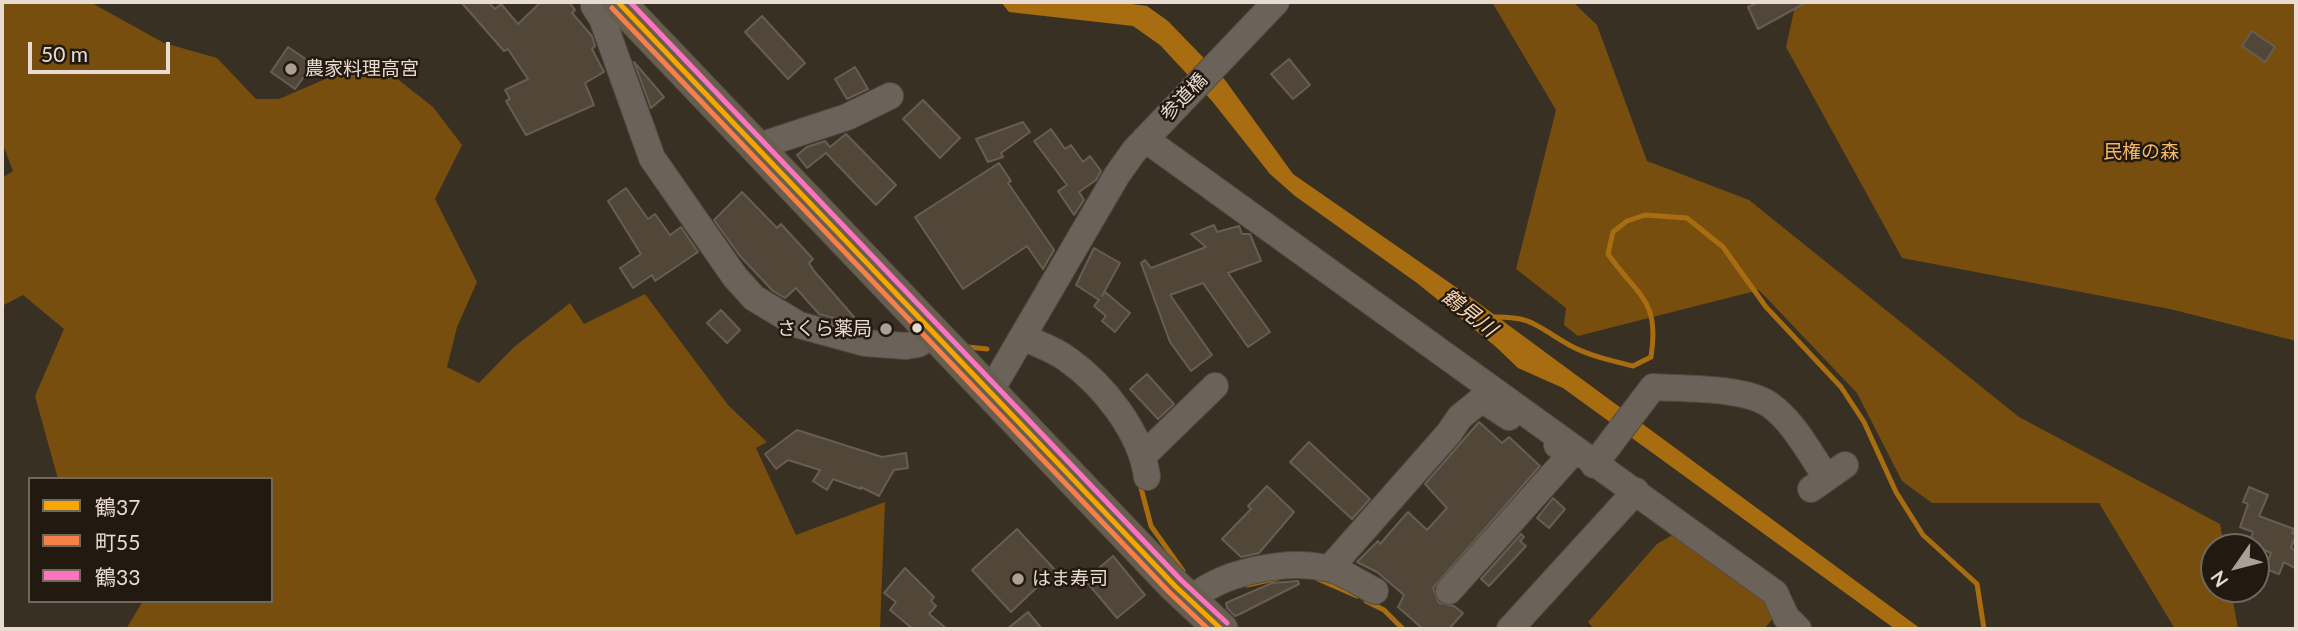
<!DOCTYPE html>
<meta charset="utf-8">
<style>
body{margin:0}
#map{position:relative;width:2298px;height:631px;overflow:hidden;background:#393024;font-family:Lato,"Noto Sans JP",sans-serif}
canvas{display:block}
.frame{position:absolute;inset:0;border:4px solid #e8dcd0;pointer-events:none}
.legend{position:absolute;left:28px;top:477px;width:245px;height:126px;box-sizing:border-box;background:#221a11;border:2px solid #71685d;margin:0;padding:9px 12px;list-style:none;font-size:21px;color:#e8dcd0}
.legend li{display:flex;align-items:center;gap:14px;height:35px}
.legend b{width:35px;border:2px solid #71685d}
.north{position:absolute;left:2200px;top:533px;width:70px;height:70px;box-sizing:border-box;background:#221a11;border:2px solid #71685d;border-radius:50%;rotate:235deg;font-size:19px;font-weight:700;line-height:28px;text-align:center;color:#e8dcd0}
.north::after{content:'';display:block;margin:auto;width:24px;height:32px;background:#aba094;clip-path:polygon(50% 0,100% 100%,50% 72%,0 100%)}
.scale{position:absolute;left:28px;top:42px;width:142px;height:32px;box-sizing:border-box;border:4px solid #e8dcd0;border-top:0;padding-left:9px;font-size:21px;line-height:24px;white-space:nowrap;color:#e8dcd0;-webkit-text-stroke:5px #221a11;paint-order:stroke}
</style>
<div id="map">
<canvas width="2298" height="631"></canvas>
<div class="frame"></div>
<ul class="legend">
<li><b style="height:9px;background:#f7a600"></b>鶴37</li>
<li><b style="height:9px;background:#f78048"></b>町55</li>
<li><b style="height:9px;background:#fc73be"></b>鶴33</li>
</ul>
<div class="north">N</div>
<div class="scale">50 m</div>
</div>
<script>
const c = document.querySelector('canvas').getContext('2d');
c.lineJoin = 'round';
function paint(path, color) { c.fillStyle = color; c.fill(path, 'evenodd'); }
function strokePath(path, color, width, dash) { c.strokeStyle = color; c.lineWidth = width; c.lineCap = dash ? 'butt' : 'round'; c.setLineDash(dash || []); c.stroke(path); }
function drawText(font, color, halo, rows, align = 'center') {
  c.font = font + ' Lato,"Noto Sans JP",sans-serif'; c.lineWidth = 5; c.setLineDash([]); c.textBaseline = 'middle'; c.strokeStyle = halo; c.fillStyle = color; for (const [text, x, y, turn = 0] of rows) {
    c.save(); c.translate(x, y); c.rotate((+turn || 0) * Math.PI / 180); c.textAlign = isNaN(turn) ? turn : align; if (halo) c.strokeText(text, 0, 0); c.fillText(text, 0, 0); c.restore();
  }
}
const green = new Path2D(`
 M2 2H90L164 43 217 58 256 99H279L372 59 433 107 462 145 435 199 477 282 457 327 447 367 479 383 514 347 570 303 584 324 645 294 728 405 767 442 756 448 796 535 885 502 880 629H126L143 601H271V479H58L35 396 64 329 23 295 2 306V178L13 171 2 142Z
 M1492 2H1573L1597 25 1647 161 1749 200 2019 417 2220 524 2224 547H2214V589H2231L2238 629H2175L2099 503H1932L1902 481 1857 393 1759 290 1578 336 1564 325 1566 308 1516 269 1556 110Z
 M1796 2H2296V341L2170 309 1902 258 1786 47Z
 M1679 531 1774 602V617L1764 629H1594L1588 622 1657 544Z`);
const water = new Path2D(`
 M1001 2H1116L1147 6 1168 21 1225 80 1293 174 1473 299 1921 629H1895L1563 388 1518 368 1495 346 1417 283 1295 196 1270 174 1212 101 1160 45 1133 26 1009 12Z`);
const stream = new Path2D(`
 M1492 317C1535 316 1536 327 1571 346 1590 356 1613 361 1633 366L1651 357C1660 299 1638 297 1608 254L1613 232 1627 221 1645 215 1687 218 1723 247 1766 307 1841 387 1864 422 1896 492 1923 535 1977 584 1984 629
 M968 347 987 349
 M1140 484 1151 526 1183 571
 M1318 579 1357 596
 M1247 585 1278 578
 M1366 601 1384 610 1403 629`);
const building = new Path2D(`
 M461 2H488L495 9 501 4 518 24 541 2H569L575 10 572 13 592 36 595 46 592 49 604 72 585 83 594 105 526 135 506 101 510 99 505 90 528 79 508 49 504 51Z
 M1759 2H1807L1758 29 1748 7Z
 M762 16 805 63 788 79 745 32Z
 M2252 31 2275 47 2265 62 2242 46Z
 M288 47 313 64 295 89 271 72Z
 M1289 59 1310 85 1293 99 1271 74Z
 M634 62 664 97 651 108Z
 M855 67 868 89 847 99 835 79Z
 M923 100 960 138 940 158 903 119Z
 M1023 122 1030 132 1001 153 1003 157 988 162 976 139Z
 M1051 129 1065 149 1071 145 1083 162 1090 156 1101 171 1096 180 1079 192 1084 200 1074 215 1058 191 1067 185 1034 141Z
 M846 134 896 185 876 205 826 153 807 168 797 155 807 147 825 141 830 147Z
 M999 163 1011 181 1008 183 1054 250 1043 269 1027 246 963 289 915 217Z
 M626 188 648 219 655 214 670 235 681 227 698 252 655 281 652 275 633 288 620 268 641 254 608 201Z
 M742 192 777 228 781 224 813 259 809 263 814 271 854 317 849 322 819 314 796 288 785 298 773 291 740 256 714 220Z
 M1214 225 1217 232 1239 226 1242 234H1250L1261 261 1228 273 1270 332 1248 347 1203 283 1170 295 1212 355 1191 371 1170 342 1141 263 1145 260 1151 268 1206 247 1191 234Z
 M1094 248 1120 263 1102 296 1105 292 1130 313 1115 332 1102 321 1106 316 1094 306 1099 300 1076 285Z
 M721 310 740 330 727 343 707 323Z
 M1147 374 1174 404 1158 419 1130 389Z
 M1479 422 1502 443 1509 437 1540 466 1433 588 1439 603 1454 606 1463 613 1449 629H1423L1398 607 1404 595 1377 572 1357 562 1378 541 1380 544 1408 512 1427 530 1447 508 1425 484Z
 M797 430 882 457 906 453 908 468 894 470 879 496 861 487V489L833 479 827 490 813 481 820 470 788 460 776 469 765 454Z
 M1309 442 1370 499 1352 519 1290 462Z
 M1267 486 1294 512 1259 553 1241 557 1222 539 1251 509 1248 506Z
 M2249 487 2268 495 2259 516 2294 529 2292 533 2296 534 2291 548 2296 551V569L2284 562 2279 574 2265 569 2271 553 2249 543 2253 532 2240 527 2248 504 2243 502Z
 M1553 498 1565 509 1549 528 1537 518Z
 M1017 529 1055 570 1011 612 972 570Z
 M1521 534 1524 537 1520 541 1526 546 1489 586 1481 579Z
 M1113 556 1145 595 1117 618 1085 580Z
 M905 568 934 597 931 601 936 606 929 614 947 629H913L890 610 896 602 884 593Z
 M1298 581 1299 584 1240 614 1235 616 1227 608 1226 603 1272 583Z
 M1028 612 1042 629H1007Z`);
const minor = new Path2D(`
 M598 2 594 6 602 18 652 158 735 277 754 298 799 325 865 343 906 346 918 344 934 334
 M1145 139 1775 593 1786 617 1798 629
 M756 147 847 117 890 96
 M1023 337C1037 344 1054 349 1067 359 1104 385 1141 432 1147 477
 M990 392 1117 175 1134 151 1276 2
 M1144 455 1215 386
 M1594 465 1653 387C1684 389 1745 387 1770 405 1794 422 1810 454 1827 478
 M1811 489 1845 465
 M1330 568 1449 433 1460 417 1482 399 1509 417
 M1449 591 1574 451 1557 445
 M1190 601C1219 572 1286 559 1326 568 1343 571 1360 584 1375 591
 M1510 629 1636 491`);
const major = new Path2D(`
 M618 2 1175 586 1221 629`);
const bus1 = new Path2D(`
 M618 2 1175 586 1221 629`);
const bus2 = new Path2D(`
 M612 8 1169 592 1208 629`);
const bus3 = new Path2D(`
 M630 2 1181 580 1227 623`);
const markers = [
 [291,69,7,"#aba094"],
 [917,328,6,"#e8dcd0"],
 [886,329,7,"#aba094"],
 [1018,579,7,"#aba094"]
];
const poiNames = [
 ["農家料理高宮",305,69],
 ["さくら薬局",872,329,"right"],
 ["はま寿司",1032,579]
];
const streetNames = [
 ["参道橋",1184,97,-46]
];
const parkNames = [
 ["民権の森",2141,152]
];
const waterNames = [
 ["鶴見川",1469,313,38]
];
paint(green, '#774e0d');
paint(water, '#a76d10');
strokePath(stream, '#a76d10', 5);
paint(building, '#514738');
strokePath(building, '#665e53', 2);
strokePath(minor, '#534b41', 28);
strokePath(major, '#534b41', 35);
strokePath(minor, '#6b635a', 26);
strokePath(major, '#685e50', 33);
strokePath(bus1, '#f7a600', 5);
strokePath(bus2, '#f78048', 5);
strokePath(bus3, '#fc73be', 5);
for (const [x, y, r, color] of markers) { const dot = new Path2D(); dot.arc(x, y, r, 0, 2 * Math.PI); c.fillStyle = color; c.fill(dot); strokePath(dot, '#221a11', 2.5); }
drawText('19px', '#e8dcd0', '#221a11', poiNames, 'left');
drawText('19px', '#e8dcd0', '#221a11', streetNames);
drawText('19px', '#f9b763', '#221a11', parkNames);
drawText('italic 21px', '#f7d5af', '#221a11', waterNames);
</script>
